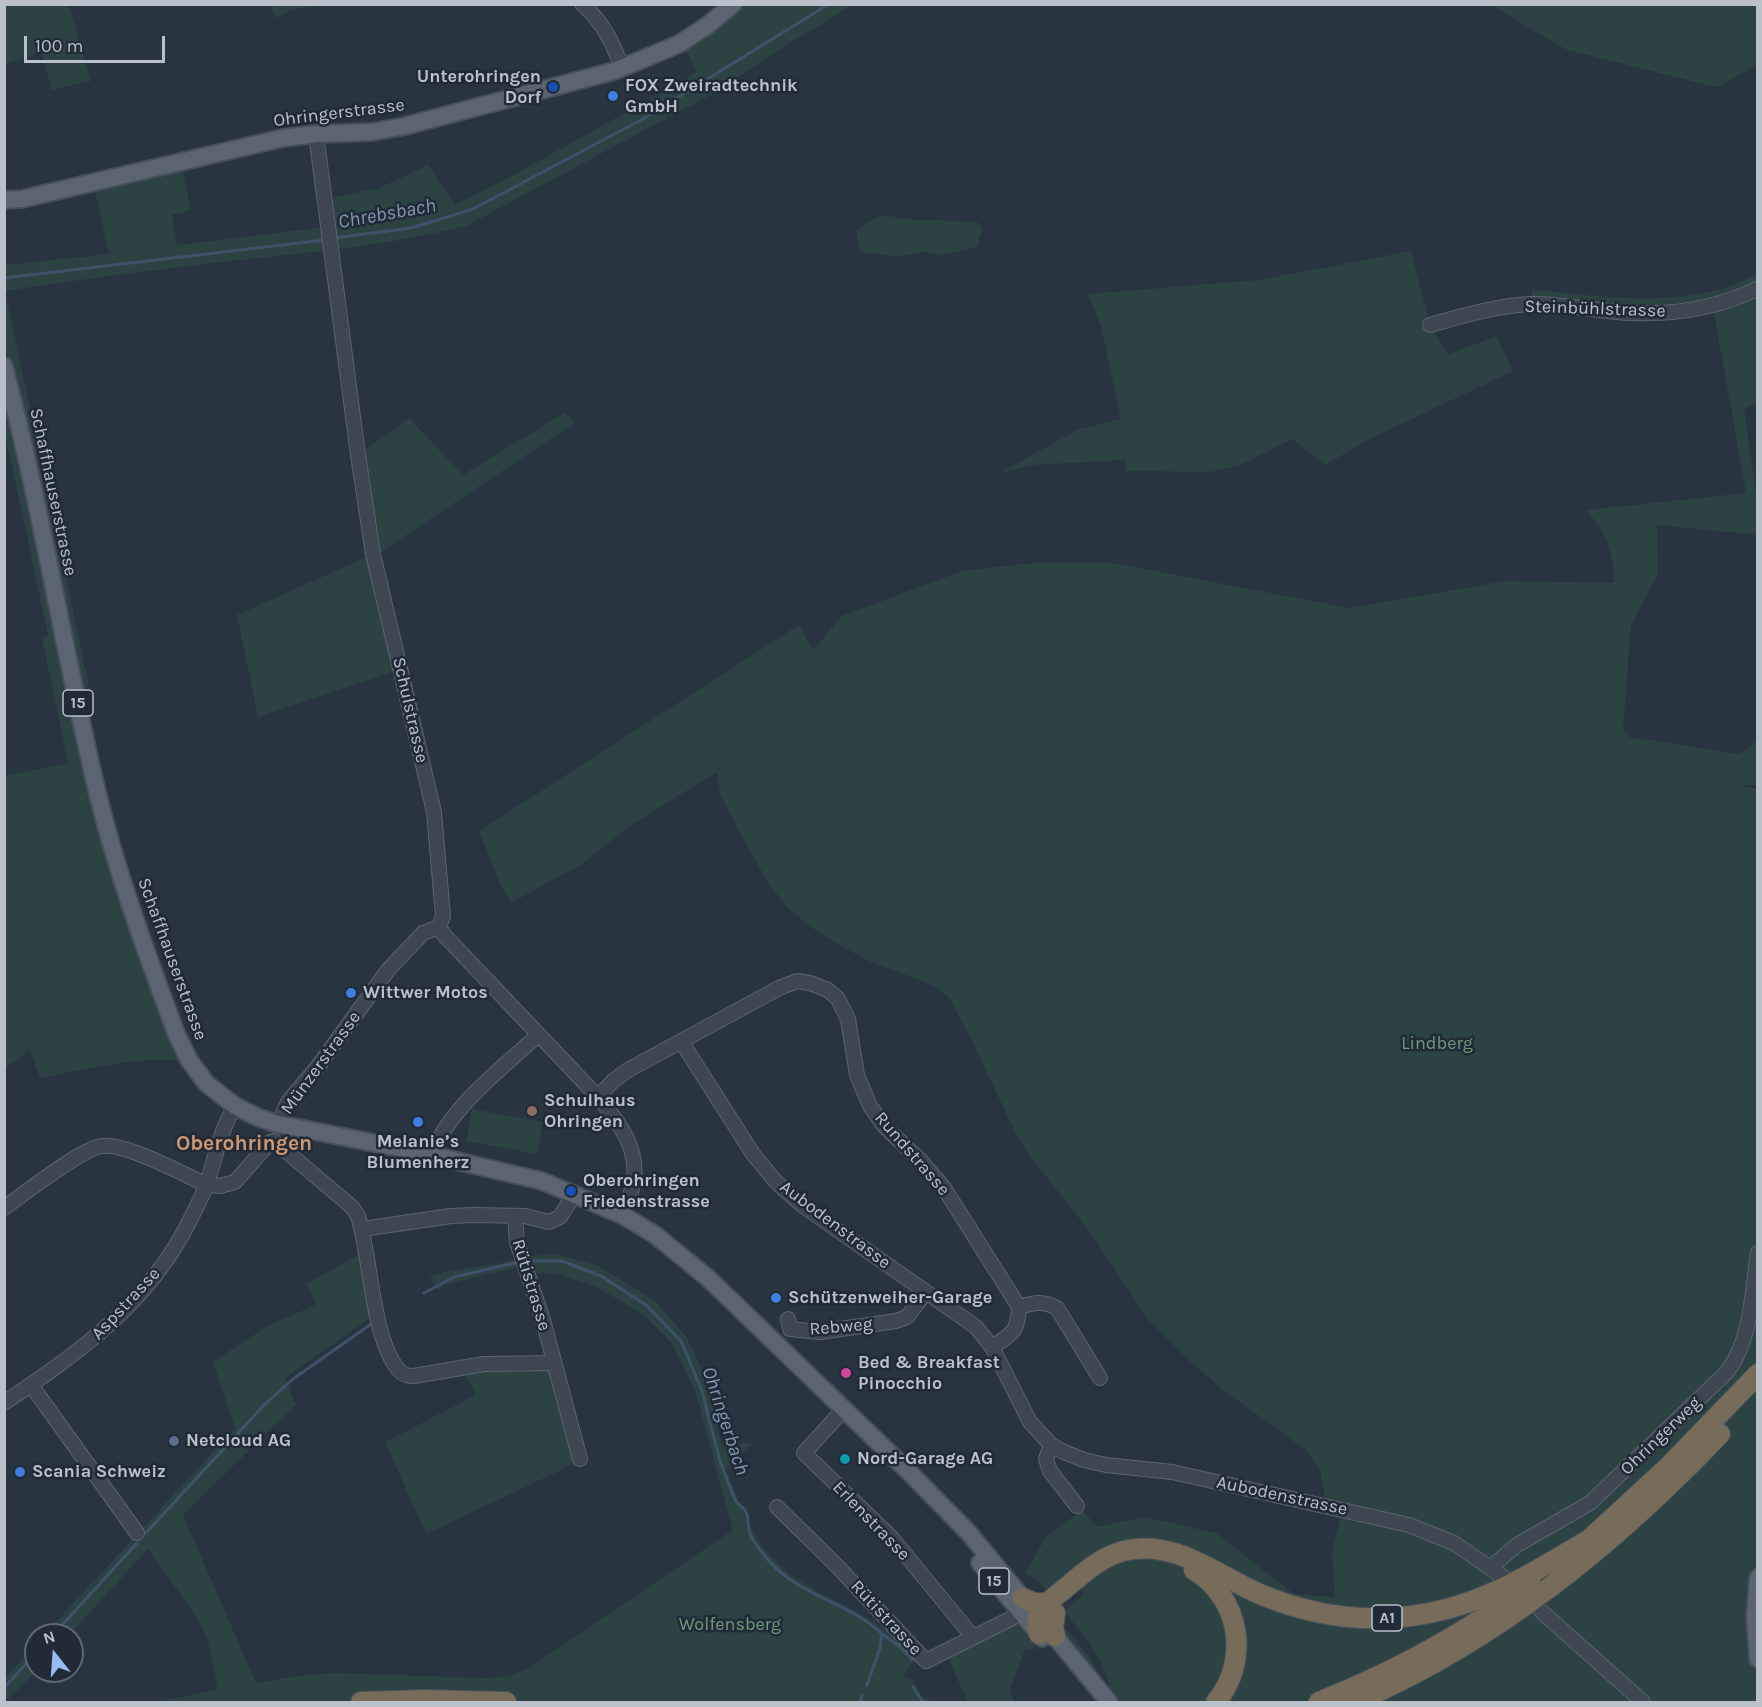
<!DOCTYPE html>
<meta charset="utf-8">
<style>
body{margin:0}
#map{position:relative;width:1762px;height:1707px;overflow:hidden;background:#293441;font-family:Karla,sans-serif}
canvas{display:block}
.frame{position:absolute;inset:0;border:6px solid #bac1cb;pointer-events:none}
.north{position:absolute;left:24px;top:1623px;width:60px;height:60px;box-sizing:border-box;background:#212b37;border:2px solid #5e6772;border-radius:50%;rotate:343deg;font-size:16px;font-weight:700;line-height:24px;text-align:center;color:#bac1cb}
.north::after{content:'';display:block;margin:auto;width:21px;height:27px;background:#98bcf2;clip-path:polygon(50% 0,100% 100%,50% 72%,0 100%)}
.scale{position:absolute;left:24px;top:36px;width:141px;height:27px;box-sizing:border-box;border:3px solid #bac1cb;border-top:0;padding-left:8px;font-size:18px;line-height:21px;white-space:nowrap;color:#bac1cb;-webkit-text-stroke:4px #212b37;paint-order:stroke}
</style>
<div id="map">
<canvas width="1762" height="1707"></canvas>
<div class="frame"></div>
<div class="north">N</div>
<div class="scale">100 m</div>
</div>
<script>
const c = document.querySelector('canvas').getContext('2d');
c.lineJoin = 'round';
function paint(path, color) { c.fillStyle = color; c.fill(path, 'evenodd'); }
function strokePath(path, color, width, dash) { c.strokeStyle = color; c.lineWidth = width; c.lineCap = dash ? 'butt' : 'round'; c.setLineDash(dash || []); c.stroke(path); }
function drawText(font, color, halo, rows, align = 'center') {
  c.font = font + ' Karla,sans-serif'; c.lineWidth = 5; c.setLineDash([]); c.textBaseline = 'middle'; c.strokeStyle = halo; c.fillStyle = color; for (const [text, x, y, turn = 0] of rows) {
    c.save(); c.translate(x, y); c.rotate((+turn || 0) * Math.PI / 180); c.textAlign = isNaN(turn) ? turn : align; if (halo) c.strokeText(text, 0, 0); c.fillText(text, 0, 0); c.restore();
  }
}
const green = new Path2D(`
 M5 4 69 5 91 81 52 90 41 53 5 64Z
 M271 5V4L323 5 291 10 275 18Z
 M742 5H852L779 50 714 93 466 226C392 245 316 252 240 260 162 269 83 279 5 291L89 686 82 690 96 788 176 1033 179 1061C133 1056 85 1070 40 1078L30 1050 5 1068V776L68 763 42 638 48 635 5 433V265L109 254 93 182 181 162 191 210 172 215 177 245 327 227 324 199 379 188 428 165 455 205 510 177 689 77 697 71 683 46Z
 M1491 5H1757V64L1722 85 1715 87 1565 49Z
 M887 215 902 219 977 222 983 228 977 247 942 256 927 252 898 257 860 252 856 230 875 218Z
 M1411 251 1430 325 1448 354 1497 336 1513 371 1372 438 1325 465 1292 439 1241 465 1210 472 1126 471 1125 460 1032 465 997 474 1077 430 1121 419 1101 327 1088 294 1259 280Z
 M1757 273V404L1744 408 1757 500V535L1657 525 1658 574 1631 626 1623 731 1629 737 1740 754 1757 740V785H1739L1758 789 1757 1702H1112C1108 1662 1088 1641 1064 1611L1084 1594 1071 1578 1050 1595 1038 1581 1025 1573 1046 1537 1082 1510 1097 1527 1144 1517 1216 1533 1294 1594 1335 1597 1332 1551 1343 1510 1326 1506 1320 1470 1306 1450 1223 1390 1192 1363 1146 1317 1090 1232 1026 1151 1015 1132 972 1041 950 999 935 986 869 961 839 945 809 926 787 907 769 884 744 841 720 794 717 772 628 827 582 864 511 903 502 888 479 831 799 625 813 650 842 616 962 571 1042 562 1114 563 1349 608 1505 581 1614 583C1613 550 1608 535 1586 510L1746 493 1713 307 1682 312 1531 304 1532 289C1597 297 1664 306 1728 287 1738 284 1748 278 1757 273Z
 M564 413 576 422 384 550 374 554 399 670 258 717 237 615 373 554 358 455 409 418 463 475Z
 M472 1109 543 1122 537 1154 466 1141Z
 M366 1250 377 1313 285 1378 296 1404 183 1515 256 1683 296 1676 334 1673 489 1678 507 1676 527 1669 733 1530 695 1391 671 1342 644 1315 595 1286 553 1273H527L517 1267 447 1284 437 1290 430 1277 443 1272 502 1263 522 1257 553 1254 596 1265 654 1300 686 1336 708 1382 722 1446 748 1443 750 1445 725 1470C739 1500 750 1535 773 1559 794 1581 819 1591 846 1606 873 1620 898 1638 920 1660L911 1665 903 1676 913 1680 921 1695 932 1702H158L218 1689 208 1642 196 1616 148 1549 69 1635H44L235 1428 213 1362 269 1325 316 1305 307 1284Z
 M554 1363 580 1459 557 1472 426 1534 385 1442 476 1395 461 1367Z
 M1014 1621 1037 1649H1025L1010 1689 1014 1702H968L946 1654Z
 M1059 1621 1092 1660 1103 1687 1063 1636Z
 M36 1644V1671L5 1702V1678Z`);
const stream = new Path2D(`
 M334 238 411 228 473 209 641 120 829 4
 M4 278 324 240
 M530 1261H562L601 1276 646 1305 681 1341 702 1391 720 1461 736 1502C752 1513 746 1519 750 1534 753 1542 763 1554 769 1561 800 1596 850 1603 882 1634L880 1648 867 1685
 M424 1293 454 1277 519 1262
 M146 1533 264 1405 293 1379 374 1322
 M882 1634 899 1646 912 1660
 M53 1635 137 1543
 M913 1687 923 1702
 M4 1688 36 1653
 M860 1702 862 1696`);
const minor = new Path2D(`
 M582 4C603 22 613 43 622 68
 M316 134 358 455 373 554 434 812 443 916 439 927 445 936 598 1097C620 1124 642 1151 632 1189 630 1198 624 1206 620 1214
 M1430 325C1463 316 1498 305 1533 304 1565 304 1597 311 1629 313 1675 315 1717 309 1758 288
 M681 1041 753 1154 776 1182 802 1205 976 1327 992 1347 1030 1422 1051 1445 1064 1452 1084 1460 1106 1465 1172 1472 1409 1525 1454 1543 1503 1577
 M598 1097 613 1081 628 1070 779 988 797 981 810 983 828 990 838 999 848 1019 857 1075 870 1106 884 1126 921 1161 944 1188 1019 1307C1018 1332 1012 1334 992 1347
 M278 1124 288 1102 319 1065 388 970 423 933 439 927
 M432 1155C449 1107 502 1069 538 1035
 M4 1208C24 1194 82 1148 102 1146 126 1143 183 1174 207 1185L220 1186 235 1182 270 1142 274 1141 352 1207 358 1216C371 1257 372 1338 398 1369 402 1375 407 1376 414 1376L484 1364 554 1363
 M515 1216 517 1242 543 1320 580 1459
 M362 1229 451 1216 474 1215 525 1216 549 1222 560 1217 575 1193
 M1019 1307C1033 1303 1043 1300 1057 1308L1100 1378
 M788 1319 790 1329 820 1332 896 1321 907 1317 926 1292
 M31 1385 137 1533
 M4 1403C79 1352 149 1304 190 1220 196 1208 203 1195 207 1183 216 1156 220 1131 235 1106
 M844 1409 804 1453 891 1537 973 1637
 M1051 1445 1046 1459 1050 1471 1077 1506
 M777 1507 836 1565 926 1661 1012 1618
 M1491 1567 1517 1545 1590 1503 1727 1372C1752 1339 1752 1292 1758 1253
 M1542 1612 1643 1702`);
const major = new Path2D(`
 M4 200 22 199 283 138 316 134 372 132 405 126 614 71 679 44 708 25 733 4
 M4 366C41 505 63 648 96 787 116 871 146 952 176 1033L189 1060 206 1083 235 1106 257 1117 278 1124 410 1150 542 1181 622 1215 654 1234 708 1278 907 1470 968 1532 1030 1607
 M980 1563 1042 1638
 M1758 1578 1755 1617 1758 1659
 M1047 1627 1109 1702`);
const highway = new Path2D(`
 M1581 1547 1669 1466 1758 1374
 M1194 1570C1241 1598 1250 1661 1216 1702
 M1023 1598 1034 1603H1047
 M1055 1613 1053 1628 1055 1636
 M1039 1634C1032 1612 1047 1603 1062 1591 1081 1575 1099 1558 1123 1551 1175 1538 1217 1576 1262 1595 1301 1611 1343 1620 1386 1618 1468 1615 1522 1579 1590 1539
 M361 1702 424 1700 506 1702
 M1319 1702C1394 1672 1466 1633 1531 1585
 M1355 1702C1496 1641 1614 1545 1720 1434`);
const markers = [
 [553,87,6,"#1a4fb4"],
 [613,96,6,"#3f7fe0"],
 [351,993,6,"#3f7fe0"],
 [532,1111,6,"#8d6e63"],
 [418,1122,6,"#3f7fe0"],
 [571,1191,6,"#1a4fb4"],
 [776,1298,6,"#3f7fe0"],
 [846,1373,6,"#d1479c"],
 [174,1441,6,"#5c6f8a"],
 [845,1459,6,"#0f9aa8"],
 [20,1472,6,"#3f7fe0"]
];
const shields = [
 [78,703,30],
 [994,1581,30],
 [1387,1618,30]
];
const shieldNames = [
 ["15",78,703],
 ["15",994,1581],
 ["A1",1387,1618]
];
const poiNames = [
 ["Unterohringen",541,77,"right"],
 ["Dorf",541,98,"right"],
 ["FOX Zweiradtechnik",625,86],
 ["GmbH",625,107],
 ["Wittwer Motos",363,993],
 ["Schulhaus",544,1101],
 ["Ohringen",544,1122],
 ["Melanie’s",418,1142,"center"],
 ["Blumenherz",418,1163,"center"],
 ["Oberohringen",583,1181],
 ["Friedenstrasse",583,1202],
 ["Schützenweiher-Garage",788,1298],
 ["Bed & Breakfast",858,1363],
 ["Pinocchio",858,1384],
 ["Netcloud AG",186,1441],
 ["Nord-Garage AG",857,1459],
 ["Scania Schweiz",32,1472]
];
const streetNames = [
 ["Ohringerstrasse",339,113,-7],
 ["Steinbühlstrasse",1595,309,2],
 ["Schaffhauserstrasse",53,492,78],
 ["Schulstrasse",410,710,77],
 ["Schaffhauserstrasse",172,959,70],
 ["Münzerstrasse",321,1063,-54],
 ["Rundstrasse",912,1154,49],
 ["Aubodenstrasse",835,1225,37],
 ["Rütistrasse",531,1285,73],
 ["Aspstrasse",126,1304,-47],
 ["Rebweg",841,1327,-5],
 ["Ohringerweg",1661,1436,-44],
 ["Aubodenstrasse",1282,1496,12],
 ["Erlenstrasse",871,1521,46],
 ["Rütistrasse",886,1618,47]
];
const parkNames = [
 ["Lindberg",1437,1044],
 ["Wolfensberg",730,1625]
];
const waterNames = [
 ["Chrebsbach",387,214,-10],
 ["Ohringerbach",725,1421,72]
];
const quarterNames = [
 ["Oberohringen",244,1144]
];
paint(green, '#2c4243');
strokePath(stream, '#405269', 3);
strokePath(minor, '#5b646f', 16);
strokePath(major, '#474f5b', 20);
strokePath(highway, '#48515c', 22);
strokePath(minor, '#3d4651', 14);
strokePath(major, '#5b6571', 16);
strokePath(highway, '#776b5a', 20);
for (const [x, y, r, color] of markers) { const dot = new Path2D(); dot.arc(x, y, r, 0, 2 * Math.PI); c.fillStyle = color; c.fill(dot); strokePath(dot, '#212b37', 2); }
for (const [x, y, w] of shields) { const box = new Path2D(); box.roundRect(x - w / 2, y - 13, w, 26, 4.5); c.fillStyle = '#212b37'; c.fill(box); strokePath(box, '#bac1cb', 1.5); }
drawText('bold 16px', '#bac1cb', null, shieldNames);
drawText('bold 18px', '#bac1cb', '#212b37', poiNames, 'left');
drawText('18px', '#bac1cb', '#212b37', streetNames);
drawText('18px', '#739a7b', '#212b37', parkNames);
drawText('italic 20px', '#8498b0', '#212b37', waterNames);
drawText('bold 21px', '#d09870', '#212b37', quarterNames);
</script>
